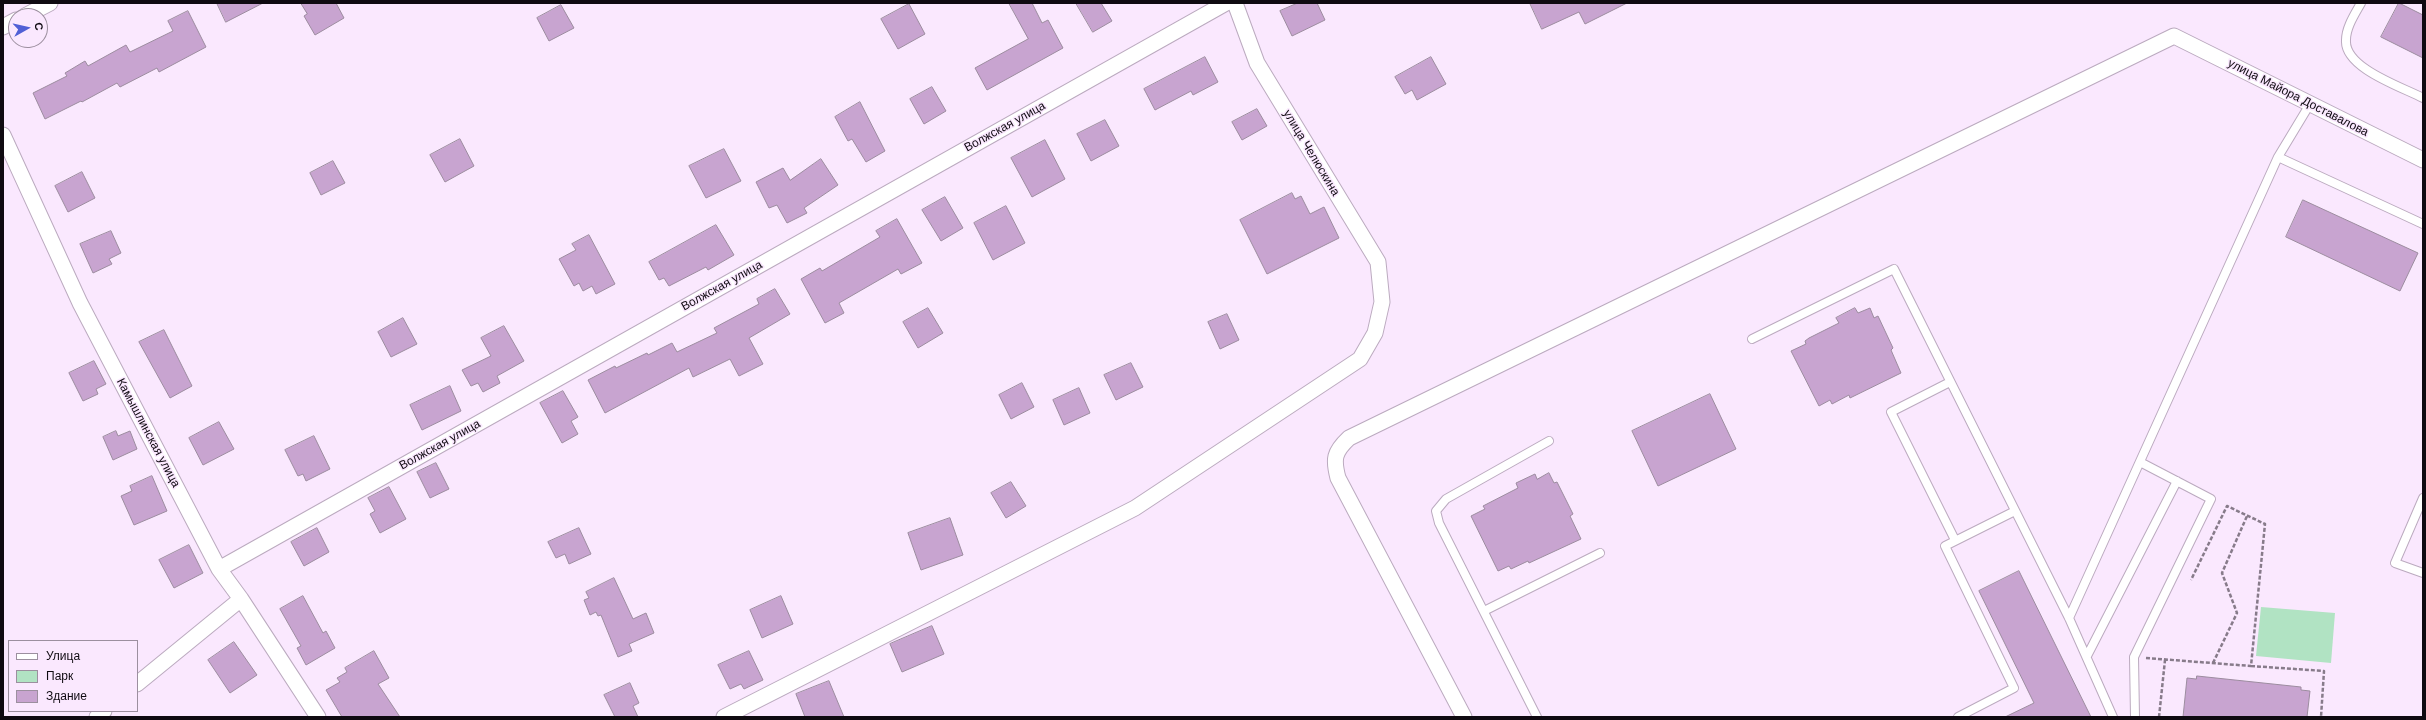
<!DOCTYPE html>
<meta charset="utf-8">
<style>
body{margin:0}
#map{position:relative;width:2426px;height:720px;overflow:hidden;background:#fae8fe;font-family:Helvetica,sans-serif}
canvas{display:block}
.frame{position:absolute;inset:0;border:4px solid #0f0a11;pointer-events:none}
.legend{position:absolute;left:8px;top:640px;width:130px;height:72px;box-sizing:border-box;background:#fae8fe;border:1px solid #9c8f9f;margin:0;padding:5px 7px;list-style:none;font-size:12px;color:#0f0a11}
.legend li{display:flex;align-items:center;gap:8px;height:20px}
.legend b{width:20px;border:1px solid #9c8f9f}
.north{position:absolute;left:8px;top:8px;width:40px;height:40px;box-sizing:border-box;background:#fae8fe;border:1px solid #9c8f9f;border-radius:50%;rotate:82deg;font-size:11px;font-weight:700;line-height:16px;text-align:center;color:#0f0a11}
.north::after{content:'';display:block;margin:auto;width:14px;height:18px;background:#5160d6;clip-path:polygon(50% 0,100% 100%,50% 72%,0 100%)}
</style>
<div id="map">
<canvas width="2426" height="720"></canvas>
<div class="frame"></div>
<ul class="legend">
<li><b style="height:5px;background:#fff"></b>Улица</li>
<li><b style="height:11px;background:#b1e3c3"></b>Парк</li>
<li><b style="height:11px;background:#c8a4d0"></b>Здание</li>
</ul>
<div class="north">С</div>
</div>
<script>
const c = document.querySelector('canvas').getContext('2d');
c.lineJoin = 'round';
function paint(path, color) { c.fillStyle = color; c.fill(path, 'evenodd'); }
function strokePath(path, color, width, dash) { c.strokeStyle = color; c.lineWidth = width; c.lineCap = dash ? 'butt' : 'round'; c.setLineDash(dash || []); c.stroke(path); }
function drawText(font, color, halo, rows, align = 'center') {
  c.font = font + ' Helvetica,sans-serif'; c.lineWidth = 3; c.setLineDash([]); c.textBaseline = 'middle'; c.strokeStyle = halo; c.fillStyle = color; for (const [text, x, y, turn = 0] of rows) {
    c.save(); c.translate(x, y); c.rotate((+turn || 0) * Math.PI / 180); c.textAlign = isNaN(turn) ? turn : align; if (halo) c.strokeText(text, 0, 0); c.fillText(text, 0, 0); c.restore();
  }
}
const green = new Path2D(`
 M2261 607 2335 613 2331 663 2256 656Z`);
const building = new Path2D(`
 M217 3H263L226 22Z
 M301 3H336L344 18 315 35 304 16 307 14Z
 M1009 3H1032L1042 23 1048 20 1063 48 987 90 975 68 1028 39Z
 M1076 3H1101L1112 21 1093 32Z
 M1298 3H1317L1325 20 1292 36 1280 11Z
 M1530 3H1627L1585 24 1579 12 1542 29Z
 M2399 3 2423 15V58L2381 37Z
 M909 4 925 34 898 49 881 19Z
 M561 5 574 28 549 41 537 18Z
 M188 11 206 47 159 72 157 68 120 87 117 83 82 102 81 101 45 119 33 93 67 76 65 73 85 61 88 66 126 45 130 52 173 31 168 21Z
 M1205 57 1218 82 1193 95 1191 91 1155 110 1144 89Z
 M1431 57 1446 84 1417 100 1412 90 1405 94 1395 77Z
 M932 87 946 111 924 124 910 99Z
 M860 102 885 151 866 162 852 139 848 141 835 117Z
 M1257 109 1267 126 1242 140 1232 122Z
 M1105 120 1119 146 1091 161 1077 134Z
 M460 139 474 166 445 182 430 155Z
 M1045 140 1065 179 1032 197 1011 158Z
 M724 149 741 181 706 198 689 166Z
 M821 159 838 185 804 208 807 213 787 223 777 205 769 208 756 182 783 168 790 180Z
 M333 161 345 183 321 195 310 173Z
 M82 172 95 198 68 212 55 186Z
 M1292 193 1295 199 1301 196 1310 214 1324 207 1339 238 1267 274 1240 220Z
 M945 197 963 228 941 241 922 210Z
 M2303 200 2418 253 2400 291 2286 237Z
 M1006 206 1025 243 993 260 974 223Z
 M897 219 922 263 901 274 898 269 839 303 844 313 825 323 801 279 820 268 822 271 880 237 876 231Z
 M716 225 734 255 708 270 706 267 669 286 664 278 659 280 649 262Z
 M111 231 121 253 109 259 112 264 93 273 80 244Z
 M589 235 615 284 596 294 592 286 583 291 579 283 574 286 559 259 576 250 572 244Z
 M775 289 790 314 749 338 763 364 739 376 730 359 693 377 689 368 605 413 588 380 615 366 616 368 647 353 648 355 672 343 677 352 717 333 714 328 759 304 757 299Z
 M928 308 943 333 918 348 903 322Z
 M1855 308 1858 313 1870 308 1874 318 1878 316 1893 348 1891 350 1901 373 1850 398 1849 395 1832 404 1830 400 1819 406 1791 351 1806 344 1805 341 1809 338 1839 323 1836 318Z
 M1227 314 1239 340 1220 349 1208 322Z
 M403 318 417 344 391 357 378 332Z
 M504 326 524 361 497 376 500 383 483 392 478 383 471 386 462 370 491 356 481 338Z
 M164 330 192 386 170 398 139 342Z
 M94 361 106 384 96 389 98 394 83 401 69 373Z
 M1131 363 1143 387 1116 400 1104 375Z
 M1022 383 1034 407 1011 419 999 395Z
 M450 386 461 411 422 430 410 405Z
 M1079 388 1090 413 1064 425 1053 400Z
 M563 391 578 417 571 421 578 434 562 443 540 403Z
 M1710 394 1736 449 1658 486 1632 431Z
 M219 422 234 449 203 465 189 438Z
 M116 431 118 436 130 431 137 449 113 460 103 437Z
 M314 436 330 469 306 481 303 474 298 476 285 450Z
 M436 463 449 489 430 498 417 472Z
 M1549 473 1554 483 1557 482 1573 514 1570 516 1581 539 1529 563 1528 561 1511 569 1509 566 1498 571 1471 516 1485 509 1483 506 1518 488 1516 483 1535 474 1537 479Z
 M152 476 167 511 134 525 121 496 132 491 130 486Z
 M1011 482 1026 506 1006 518 991 493Z
 M389 487 406 519 380 533 370 514 375 511 368 498Z
 M950 518 963 555 921 570 908 533Z
 M317 528 329 552 304 566 291 542Z
 M579 528 591 554 569 564 565 554 556 558 548 542Z
 M189 545 203 573 174 588 159 560Z
 M2019 571 2091 717H2005L2034 703 1979 591Z
 M614 578 633 619 646 613 654 633 629 644 632 651 618 657 601 615 598 616 596 612 590 615 584 600 589 598 586 592Z
 M303 596 323 633 326 631 335 648 306 665 297 648 301 646 280 609Z
 M781 596 793 624 762 638 750 610Z
 M932 626 944 654 902 672 890 644Z
 M234 642 257 675 230 693 208 660Z
 M374 651 389 678 378 684 400 717H342L326 690 340 682 337 678 347 672 345 668Z
 M749 651 763 680 744 689 741 684 730 689 718 665Z
 M2197 676 2301 687V690L2310 691 2307 717H2183L2187 678 2196 679Z
 M829 681 844 717H805L796 694Z
 M630 683 639 703 633 706 638 717H615L604 695Z`);
const path = new Path2D(`
 M2146 658 2251 666 2265 524 2227 506 2191 580
 M2213 663 2237 613 2222 573 2247 516
 M2251 666 2324 671 2321 717
 M2159 717 2165 660`);
const lane = new Path2D(`
 M2361 3C2355 14 2346 27 2346 40 2344 68 2402 87 2423 98
 M2278 157 2423 224
 M1752 339 1894 269 2069 618 2113 717
 M1950 382 1891 412 1955 540
 M2423 498 2395 563 2423 573
 M1484 611 1600 553
 M2069 618 2278 157 2310 104
 M2087 656 2177 481
 M1537 717 1439 523 1436 511 1446 499 1549 441
 M1958 717 2014 688 1945 546 2015 511
 M2135 717 2134 657 2211 499 2140 462`);
const street = new Path2D(`
 M25 16 50 3
 M3 27 16 20
 M3 135 80 303 219 569 241 599 318 717
 M219 569 1226 3
 M137 684 241 599
 M97 717 104 711
 M724 717 1135 508 1360 359 1375 333 1382 302 1378 262 1257 63 1235 3
 M1464 717 1338 478C1333 459 1334 452 1349 438L2174 36 2423 160`);
const streetNames = [
 ["улица Майора Доставалова",2298,98,27],
 ["Волжская улица",1005,127,-29],
 ["улица Челюскина",1311,153,59],
 ["Волжская улица",722,286,-29],
 ["Камышлинская улица",148,433,62],
 ["Волжская улица",440,445,-29]
];
paint(green, '#b1e3c3');
paint(building, '#c8a4d0');
strokePath(building, '#9c8c9f', 1);
strokePath(lane, '#bbaabf', 10);
strokePath(street, '#bbaabf', 17);
strokePath(path, '#877b8a', 2.5, [4, 2]);
strokePath(lane, '#fff', 8);
strokePath(street, '#fff', 15);
drawText('12px', '#0f0a11', '#fae8fe', streetNames);
</script>
